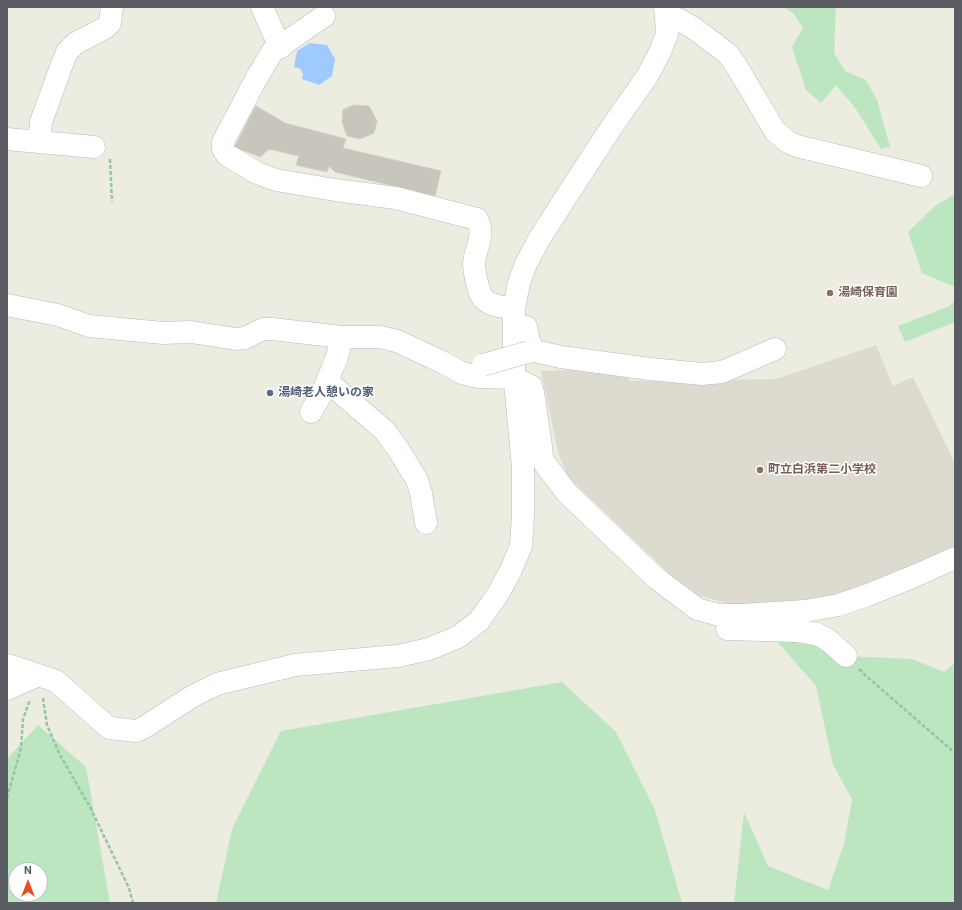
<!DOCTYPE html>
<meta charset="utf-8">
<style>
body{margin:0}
#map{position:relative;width:962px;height:910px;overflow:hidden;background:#edece0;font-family:Roboto,sans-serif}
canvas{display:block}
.frame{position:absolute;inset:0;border:8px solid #595c62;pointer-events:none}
.north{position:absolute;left:8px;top:862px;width:40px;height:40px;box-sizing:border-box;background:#fff;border:1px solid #bdbec0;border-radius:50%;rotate:0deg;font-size:11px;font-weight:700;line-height:16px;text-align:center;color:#595c62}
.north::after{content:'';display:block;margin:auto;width:14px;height:18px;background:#f04a23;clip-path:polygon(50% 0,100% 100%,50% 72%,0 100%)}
</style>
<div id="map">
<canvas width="962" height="910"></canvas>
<div class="frame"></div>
<div class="north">N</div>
</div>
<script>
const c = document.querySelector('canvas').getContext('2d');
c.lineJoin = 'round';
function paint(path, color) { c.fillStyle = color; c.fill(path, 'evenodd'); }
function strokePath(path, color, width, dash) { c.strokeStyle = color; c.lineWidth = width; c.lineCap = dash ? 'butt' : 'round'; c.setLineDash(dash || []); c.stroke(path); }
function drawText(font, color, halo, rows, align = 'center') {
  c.font = font + ' Roboto,"Noto Sans JP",sans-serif'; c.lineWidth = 3; c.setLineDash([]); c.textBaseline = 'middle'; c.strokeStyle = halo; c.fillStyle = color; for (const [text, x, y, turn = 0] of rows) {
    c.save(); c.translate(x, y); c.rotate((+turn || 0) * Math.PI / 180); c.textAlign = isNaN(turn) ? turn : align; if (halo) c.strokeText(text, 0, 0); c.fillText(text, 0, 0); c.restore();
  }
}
const education = new Path2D(`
 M876 345 893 386 913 377 955 463V549L848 595 746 609 698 595 675 579 568 477 558 452 541 371 573 370H628L629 381 777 379Z`);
const green = new Path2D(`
 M783 7H836L834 53 845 71 866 80 877 100 890 147 881 149 856 109 836 85 821 103 806 90 792 47 803 28 793 13Z
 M955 194V287L922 273 908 232 935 206Z
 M955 300V322L905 342 898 326 950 306Z
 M767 630 797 631 847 656 912 659 944 672 955 663V903H734L744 812 768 866 828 890 844 844 852 799 833 765 816 686Z
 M562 682 616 732 655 810 682 903H216L232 829 281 731Z
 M38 725 86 767 110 903H7V759ZM16 870H40V894H16Z`);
const water = new Path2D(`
 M310 43 327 45 335 59 332 76 319 85 302 79 303 73 299 68 294 67 297 51Z`);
const building = new Path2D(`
 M354 105 369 106 377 121 374 133 360 139 347 136 342 122 343 110Z
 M256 106 285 123 346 139 343 148 441 171 435 196 335 172 329 166 327 172 296 165 299 156 269 149 260 157 235 147Z`);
const path = new Path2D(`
 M110 159 112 202
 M859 669 865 675 955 753
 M43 698 47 725 60 755 90 807 129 888 133 903
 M7 798 21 748 23 719 30 700`);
const minor = new Path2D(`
 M262 7 274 34 281 47
 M324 16 272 52 256 79 223 142V149L227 155 257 173 276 180 335 190 396 198 477 219C486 236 475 247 474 264 474 272 476 279 478 286 479 289 479 292 481 295 486 306 503 307 514 308
 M666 17 678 19 695 29 728 54 737 67 775 131 788 142 797 146 921 176
 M7 139 94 147
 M39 142 41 122 61 67 67 52 76 43 105 28 110 23 112 7
 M7 305 58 315 89 326 163 333 191 332 236 339 245 338 263 329H272L342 337H380L397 341 442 362 462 373 478 377 515 378 531 386 533 392 541 446 542 457 545 464 567 493 656 578 697 609 719 615H742L805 611 839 605 868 595 917 575 955 558
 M526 327 529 341 534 351 561 357 650 369 702 374 722 372 775 349
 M324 389 335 388 385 431 398 449 417 480 421 493 426 523
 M311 412 324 389 337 357 342 337
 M727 629 797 631 817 634 828 640 846 656
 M7 665 11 666 56 681 109 728 136 731 143 728 193 696 217 684 295 665 398 656 429 649 458 637 479 621 498 594 510 572 521 546 523 515V468L514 370V308L519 283 525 266 538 241 566 197 613 125 648 75 660 52 667 34 666 17 665 7
 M7 689 39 675`);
const minorBridge = new Path2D(`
 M483 365 528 352`);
const markers = [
 [830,293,4,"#8d6e63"],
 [270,393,4,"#5c6f8a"],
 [760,470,4,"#8d6e63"]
];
const educationNames = [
 ["湯崎保育園",838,293],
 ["町立白浜第二小学校",768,470]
];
const serviceNames = [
 ["湯崎老人憩いの家",278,393]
];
paint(education, '#dddbcf');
paint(green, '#bbe6c0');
paint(water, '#9ecaff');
paint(building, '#c8c5bd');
strokePath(building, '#d2cebe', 1);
strokePath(minor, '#b8bac0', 23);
strokePath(path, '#93c5a7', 2.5, [4, 2]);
strokePath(minor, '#fff', 22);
strokePath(minorBridge, '#b8bac0', 23, []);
strokePath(minorBridge, '#fff', 22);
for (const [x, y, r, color] of markers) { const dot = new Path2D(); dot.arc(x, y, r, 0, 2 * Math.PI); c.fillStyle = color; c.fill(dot); strokePath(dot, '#fff', 1.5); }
drawText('bold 12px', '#785e54', '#fff', educationNames, 'left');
drawText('bold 12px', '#4e5e75', '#fff', serviceNames, 'left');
</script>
